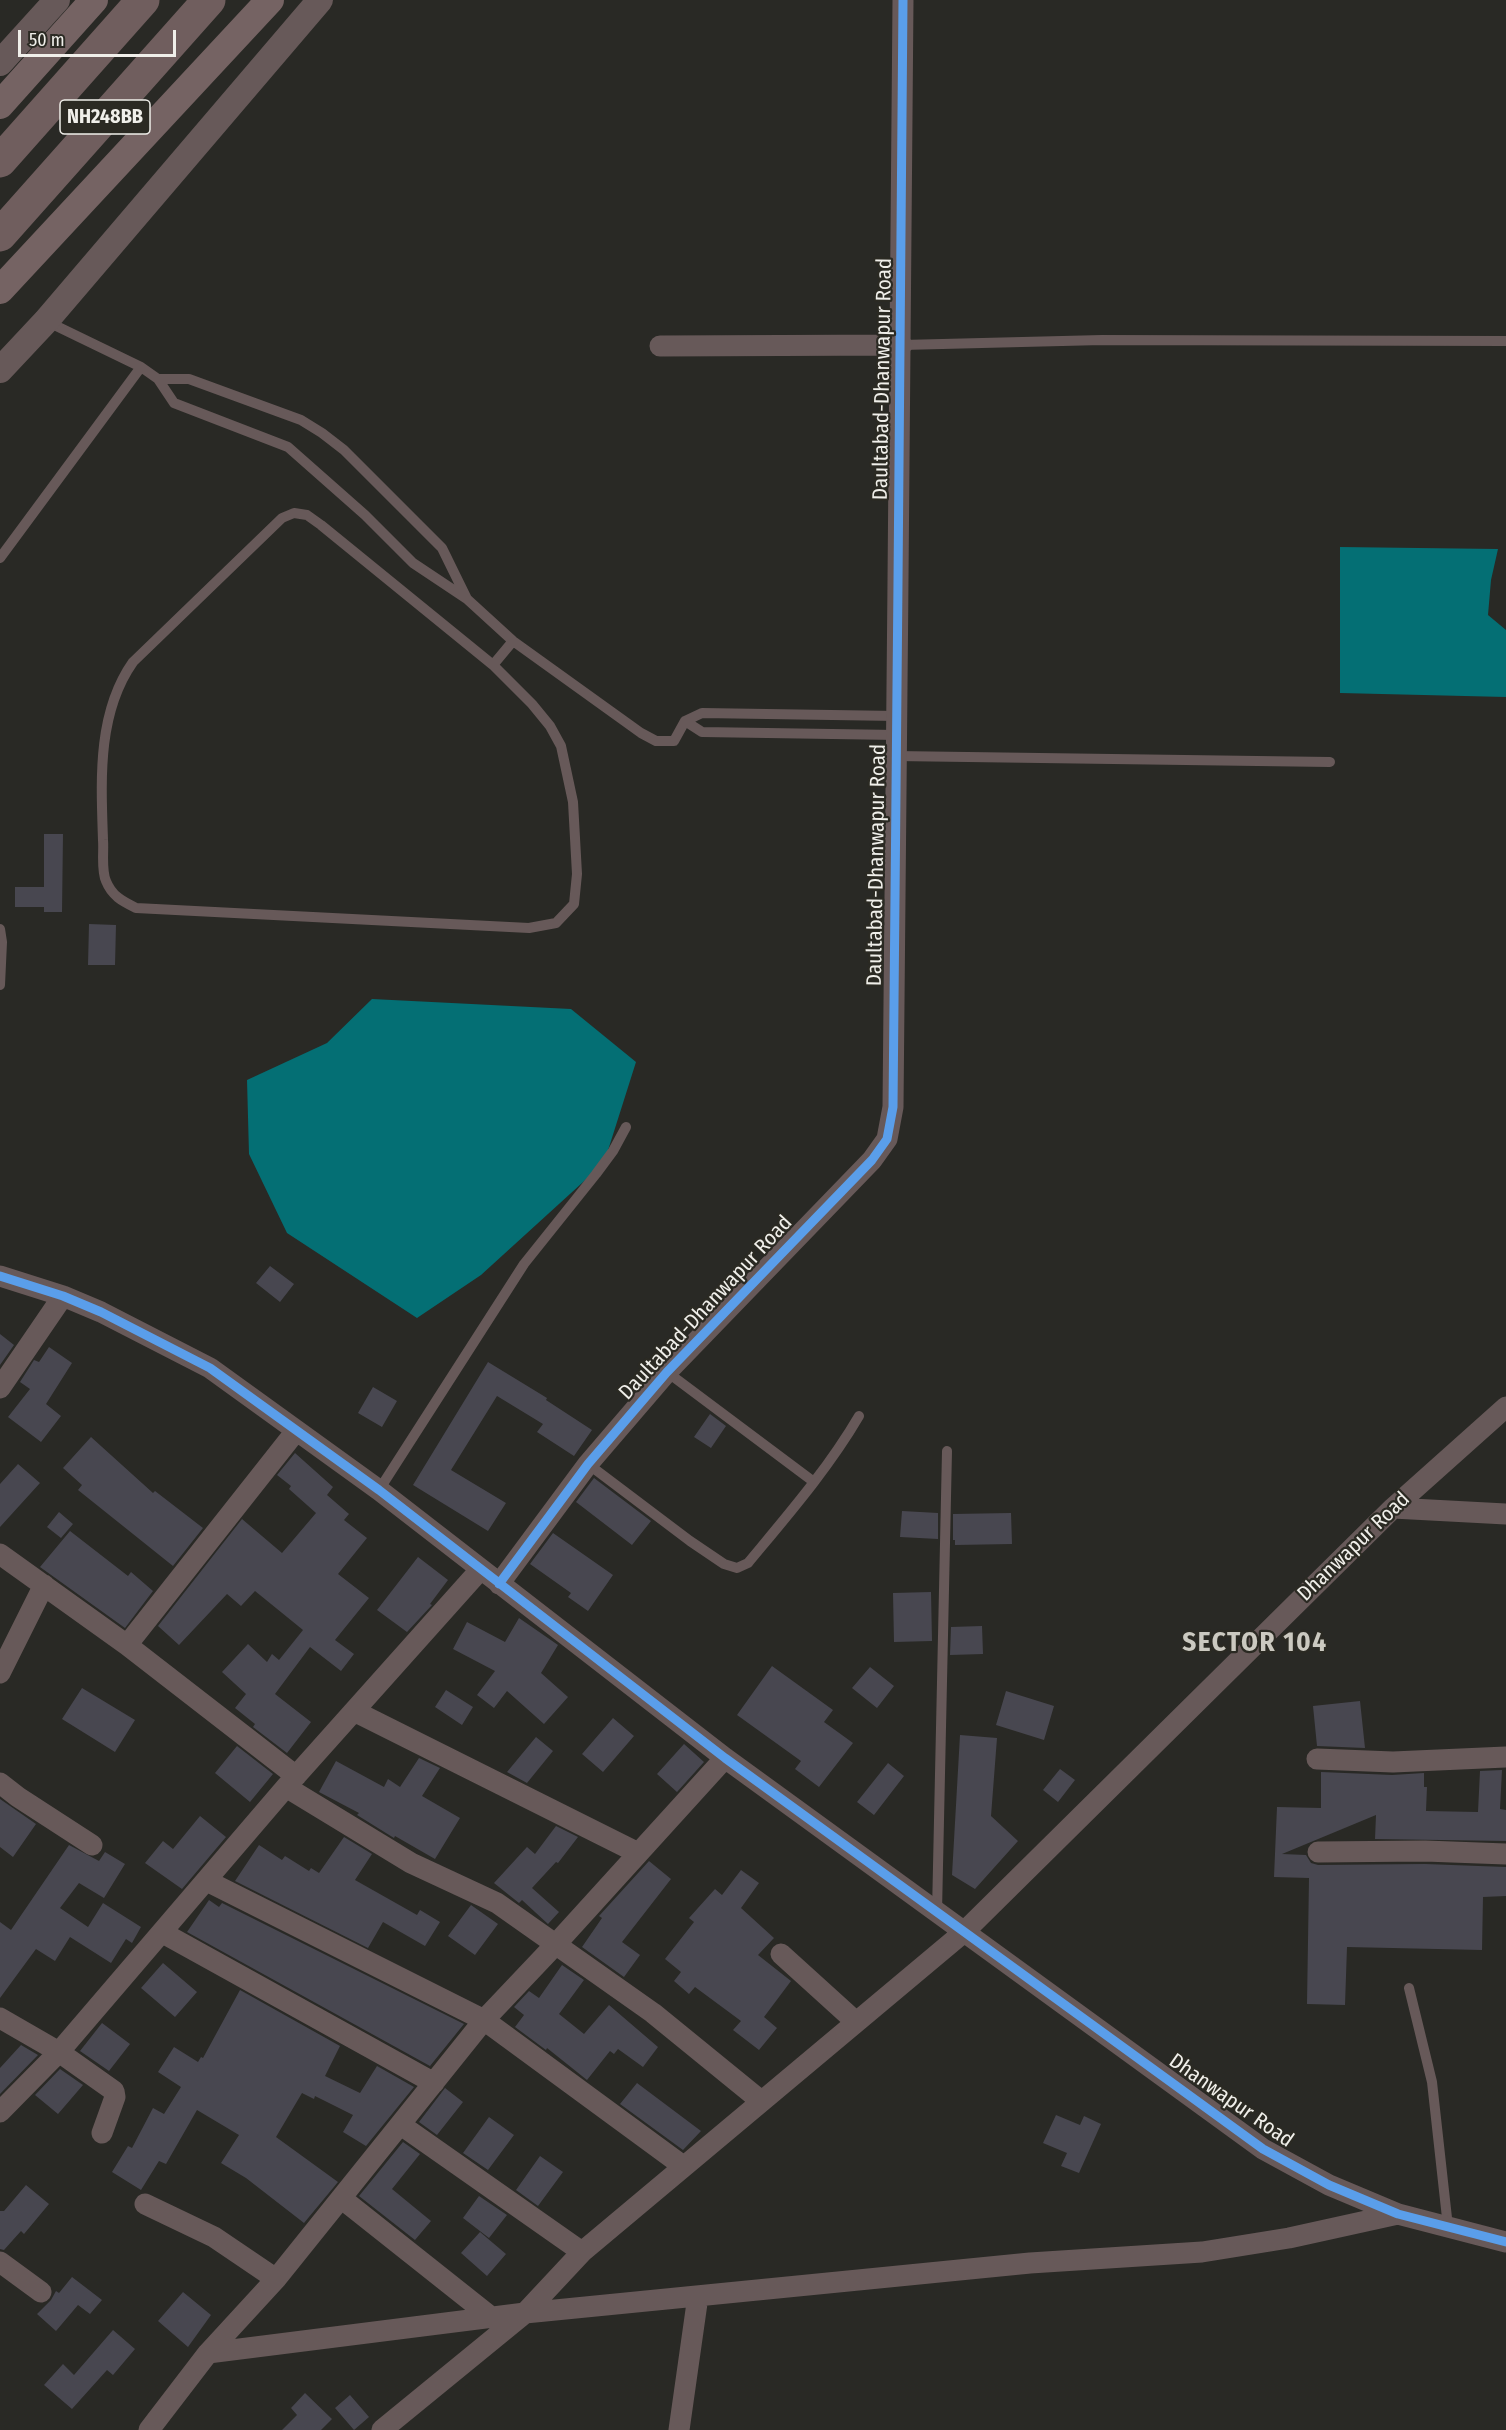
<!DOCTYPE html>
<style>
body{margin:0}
#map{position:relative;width:1506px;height:2430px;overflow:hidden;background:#292925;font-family:"Fira Sans Condensed",sans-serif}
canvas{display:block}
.scale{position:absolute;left:18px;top:30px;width:158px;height:27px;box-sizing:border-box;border:3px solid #f0efea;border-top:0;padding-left:8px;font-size:18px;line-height:21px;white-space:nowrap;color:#f0efea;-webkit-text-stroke:4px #2b2a23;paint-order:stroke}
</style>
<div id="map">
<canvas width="1506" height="2430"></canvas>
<div class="scale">50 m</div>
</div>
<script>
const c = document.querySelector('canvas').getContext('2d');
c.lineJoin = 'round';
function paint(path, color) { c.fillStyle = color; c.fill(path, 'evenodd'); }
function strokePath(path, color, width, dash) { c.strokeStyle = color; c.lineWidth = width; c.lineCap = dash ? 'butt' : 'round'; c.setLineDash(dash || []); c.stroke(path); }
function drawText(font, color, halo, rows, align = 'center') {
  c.font = font + ' "Fira Sans Condensed",sans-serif'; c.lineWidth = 4.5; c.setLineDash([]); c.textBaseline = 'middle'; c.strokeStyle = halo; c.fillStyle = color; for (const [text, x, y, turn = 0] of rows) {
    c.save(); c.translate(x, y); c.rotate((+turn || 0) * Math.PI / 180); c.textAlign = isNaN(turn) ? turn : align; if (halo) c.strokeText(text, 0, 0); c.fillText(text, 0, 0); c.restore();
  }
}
const water = new Path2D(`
 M1340 547 1498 549 1491 580 1488 615 1506 630V697L1340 693Z
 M372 999 571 1009 636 1062 604 1163 481 1275 417 1318 287 1233 249 1154 247 1080 327 1043Z`);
const building = new Path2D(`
 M44 834H63L62 912H44V907H15V887H44Z
 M89 924 116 925 115 965H88Z
 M270 1266 294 1284 280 1302 256 1283Z
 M0 1334 14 1345 0 1365Z
 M49 1347 72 1363 46 1404 61 1416 41 1442 8 1417 30 1389 20 1382 34 1360 39 1362Z
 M488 1362 547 1398 546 1400 592 1430 574 1456 537 1432 543 1424 497 1396 451 1470 506 1503 488 1531 413 1485Z
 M373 1387 397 1401 382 1427 358 1413Z
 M710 1414 726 1426 711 1448 694 1437Z
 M91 1437 153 1493 155 1491 203 1528 173 1566 78 1490 82 1485 63 1468Z
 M295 1453 333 1487 327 1495 349 1514 344 1520 367 1538 338 1574 369 1598 335 1640 354 1654 341 1671 310 1647 275 1694 311 1722 287 1753 253 1727 255 1724 235 1708 246 1694 222 1672 248 1644 267 1662 272 1654 279 1660 303 1630 255 1591 241 1606 227 1594 179 1645 158 1626 242 1519 282 1553 316 1513 289 1489 291 1486 277 1475Z
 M18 1464 40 1483 0 1527V1484Z
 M594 1478 651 1521 632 1545 576 1502Z
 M902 1511 938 1513V1539L900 1537Z
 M59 1512 73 1524 61 1538 47 1527Z
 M1011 1513 1012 1544 955 1545V1540H953V1514Z
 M70 1531 128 1576 131 1572 153 1591 125 1628 40 1567Z
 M553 1533 613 1575 588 1611 568 1597 571 1593 530 1564Z
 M418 1557 448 1580 430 1604 432 1605 407 1632 377 1610Z
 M931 1592 932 1641 894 1642 893 1593Z
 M519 1618 558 1645 541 1673 568 1697 544 1724 507 1691 494 1708 477 1695 495 1671 453 1649 467 1622 505 1642Z
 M982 1626 983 1654 950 1655 951 1627Z
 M772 1666 833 1710 824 1722 853 1743 819 1787 795 1769 801 1761 737 1715Z
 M870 1667 894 1686 877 1708 852 1688Z
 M82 1688 135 1720 115 1752 62 1719Z
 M446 1690 473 1707 462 1725 435 1707Z
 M1006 1691 1054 1706 1044 1740 996 1725Z
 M1360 1701 1365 1748 1317 1746 1313 1706Z
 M613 1718 634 1736 603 1772 582 1754Z
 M960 1735 997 1738 991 1816 1018 1841 975 1889 952 1875Z
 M536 1737 553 1751 527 1783 507 1772Z
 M684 1744 704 1762 677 1792 657 1774Z
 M237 1746 273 1774 250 1802 215 1773Z
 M419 1758 440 1768 422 1796 460 1818 435 1859 395 1836 394 1838 357 1815 359 1813 319 1792 336 1761 384 1787 388 1779 400 1787Z
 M888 1763 904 1776 874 1815 857 1802Z
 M1060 1769 1075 1780 1058 1802 1043 1790Z
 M1502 1770 1500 1809 1506 1810V1841L1375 1839 1376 1815 1282 1854 1306 1855 1311 1863 1318 1865 1425 1864 1506 1867V1896L1483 1897 1482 1950 1347 1947 1345 2005 1307 2004 1309 1878 1274 1877 1277 1807 1321 1808V1772L1392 1775 1424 1773V1787H1427L1426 1811 1478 1812 1480 1771Z
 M0 1799 36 1824 13 1857 0 1847Z
 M200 1816 226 1837 182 1889 145 1863 163 1841 173 1849Z
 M556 1826 578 1837 558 1863 556 1862 532 1888 559 1912 548 1924 522 1900 519 1903 494 1883 527 1847 535 1854Z
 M344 1837 372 1854 355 1880 417 1915 420 1910 440 1922 425 1946 383 1922 368 1948 235 1881 259 1845 282 1860 285 1856 309 1871 311 1868 319 1873Z
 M69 1845 99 1861 105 1852 125 1864 104 1898 79 1883 60 1908 88 1927 103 1903 141 1927 132 1943 126 1939 111 1963 70 1937 55 1961 36 1949 0 1998V1922L11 1930Z
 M649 1861 671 1879 622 1942 640 1955 624 1977 582 1947 602 1918 599 1916Z
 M741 1870 759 1883 741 1908 774 1938 758 1955 791 1981 764 2017 777 2028 759 2050 733 2030 741 2021 695 1987 689 1994 674 1981 681 1972 665 1959 694 1922 689 1918 715 1889 722 1895Z
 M209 1900 219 1907 222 1903 464 2024 430 2066 187 1932Z
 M471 1905 498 1924 475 1955 448 1936Z
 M163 1963 197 1992 175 2017 141 1988Z
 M562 1965 584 1980 559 2014 584 2034 609 2005 658 2047 643 2067 618 2049 614 2054 610 2051 587 2080 547 2048 546 2050 515 2027 524 2015 514 2007 529 1991 539 1998Z
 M240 1990 340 2046 325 2076 360 2093 377 2066 414 2087 366 2146 343 2132 353 2115 315 2096 314 2099 302 2093 276 2137 338 2182 304 2223 246 2178 221 2163 239 2135 197 2110 166 2164 159 2161 141 2190 112 2172 128 2146 132 2148 153 2108 164 2114 181 2087 158 2072 174 2047 198 2062 201 2057 203 2058Z
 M102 2023 130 2044 109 2071 80 2051Z
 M21 2045 38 2055 0 2094V2068Z
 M60 2069 83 2085 58 2114 35 2095Z
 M637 2083 701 2131 683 2150 620 2104Z
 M445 2088 463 2102 437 2135 419 2122Z
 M1056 2115 1080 2125 1084 2116 1101 2124 1079 2173 1061 2166 1067 2153 1043 2143Z
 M489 2117 514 2135 488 2170 463 2153Z
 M403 2142 420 2154 392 2189 431 2221 415 2240 359 2196Z
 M540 2156 563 2172 538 2206 516 2190Z
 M26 2185 49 2204 24 2234 21 2231 4 2250 0 2249V2211H4Z
 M479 2196 507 2215 489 2238 463 2218Z
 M480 2232 506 2254 487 2276 461 2253Z
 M72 2277 102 2300 90 2314 78 2305 56 2331 37 2314 51 2300 56 2291 59 2293Z
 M183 2292 211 2315 188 2347 158 2321Z
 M113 2330 135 2349 113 2375 107 2370 72 2409 44 2385 63 2364 74 2375Z
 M305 2393 332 2419 321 2430H282L297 2415 291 2408Z
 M350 2395 369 2417 354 2430 335 2408Z`);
const service = new Path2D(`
 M46 321 141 367 158 379 174 403 288 447 365 515 413 563 467 599 513 641 641 733 656 741H674L685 721 702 713 897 716
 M902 345 1102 340 1506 341
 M158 379H189L301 420 322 433 344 450 442 548 467 599
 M294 513 307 515 321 525 493 665 532 704 550 726 561 746 573 802 577 874 574 904 556 923 529 928 136 908C122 901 112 896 106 881 101 870 104 852 103 840 101 780 97 713 133 662L282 518Z
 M0 558 141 367
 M493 665 513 641
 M685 721 702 732 897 735
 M895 756 1330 762
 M0 929 2 942 0 985
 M667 1372 814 1482
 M588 1464 690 1541 724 1564 737 1568 748 1563C787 1516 828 1469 859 1416
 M379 1490 524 1264 596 1174 613 1151 626 1127
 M937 1912 947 1451
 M1409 1988 1432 2082 1448 2227`);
const minor = new Path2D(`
 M660 346 902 345
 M0 1276 63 1296 101 1312 210 1368 379 1490 725 1758 1263 2149 1329 2185 1398 2214 1506 2242
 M0 1388 63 1296
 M1393 1508 1506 1514
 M0 1554 127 1645 296 1776
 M499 1584 588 1464 667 1372 872 1160 887 1139 893 1107C895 738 902 369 903 0
 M127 1645 296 1431
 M0 1673 44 1585
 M354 1711 638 1853
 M1317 1759 1393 1762 1506 1757
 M0 1783 18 1797 92 1845
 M286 1787 411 1863 497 1903 653 2013 761 2101
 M1318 1852 1425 1851 1506 1854
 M207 1881 484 2020 683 2166
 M163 1933 434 2083
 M781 1954 856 2022
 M0 2018 59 2052 114 2091 115 2097 102 2133
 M0 2112 59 2052 286 1787 480 1570
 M401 2125 582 2252
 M341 2198 491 2317
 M145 2204 214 2237 276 2279
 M0 2262 41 2292
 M208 2353 525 2313 1030 2263 1202 2252 1289 2238 1398 2214
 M149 2430 208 2353 276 2279 484 2020 556 1944 725 1758
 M382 2430 525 2313 582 2252 964 1932 1393 1508 1506 1407
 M679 2430 698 2296`);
const tertiary = new Path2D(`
 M0 63 57 0
 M0 370 46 321 320 0`);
const secondary = new Path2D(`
 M0 105 94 0
 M0 290 270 0`);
const trunk = new Path2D(`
 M0 161 143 0
 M0 235 209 0`);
const cycleway = new Path2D(`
 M0 1276 63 1296 101 1312 210 1368 379 1490 725 1758 1263 2149 1329 2185 1398 2214 1506 2242
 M499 1584 588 1464 667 1372 872 1160 887 1139 893 1107C895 738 902 369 903 0`);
const shields = [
 [105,117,90]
];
const shieldNames = [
 ["NH248BB",105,117]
];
const streetNames = [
 ["Daultabad-Dhanwapur Road",883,379,-89],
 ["Daultabad-Dhanwapur Road",877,865,-89],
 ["Daultabad-Dhanwapur Road",706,1308,-47],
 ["Dhanwapur Road",1354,1547,-44],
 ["Dhanwapur Road",1231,2101,35]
];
const districtNames = [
 ["SECTOR 104",1255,1643]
];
paint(water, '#046f74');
paint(building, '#484750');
strokePath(service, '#675959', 10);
strokePath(minor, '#675959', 21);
strokePath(tertiary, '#675959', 26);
strokePath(secondary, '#756363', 28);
strokePath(trunk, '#705e5e', 33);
strokePath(cycleway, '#5a9eea', 9);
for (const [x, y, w] of shields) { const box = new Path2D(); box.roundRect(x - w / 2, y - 17, w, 34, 4.5); c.fillStyle = '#2b2a23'; c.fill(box); strokePath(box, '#f0efea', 1.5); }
drawText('bold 20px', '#f0efea', null, shieldNames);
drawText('21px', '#f0efea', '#2b2a23', streetNames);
c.letterSpacing = '1.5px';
drawText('bold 27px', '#cbc9c0', '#2b2a23', districtNames);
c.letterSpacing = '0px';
</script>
